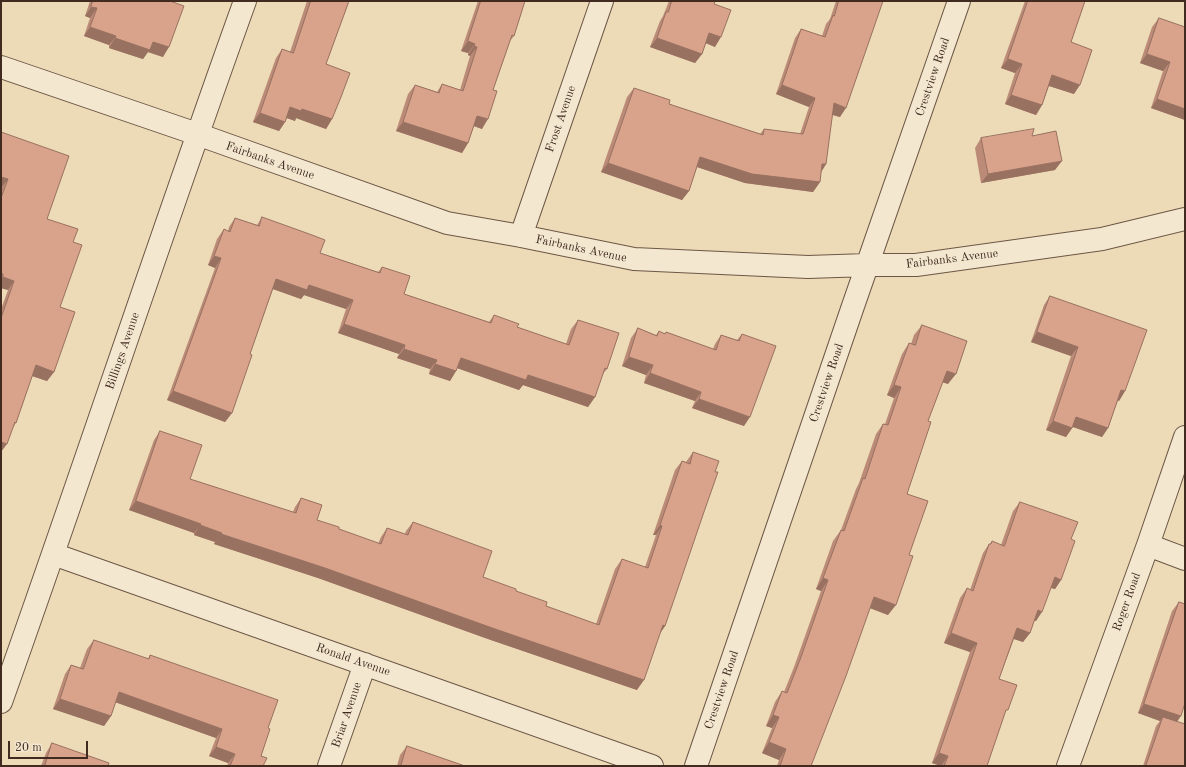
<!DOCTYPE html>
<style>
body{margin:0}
#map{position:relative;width:1186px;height:767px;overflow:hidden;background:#eddab6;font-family:"Old Standard TT",serif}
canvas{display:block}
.frame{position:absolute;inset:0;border:2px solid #412b20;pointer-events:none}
.scale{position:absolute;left:8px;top:741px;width:80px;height:18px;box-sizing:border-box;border:2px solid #412b20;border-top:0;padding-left:5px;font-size:12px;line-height:14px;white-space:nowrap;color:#412b20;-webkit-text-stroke:3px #f3e7d0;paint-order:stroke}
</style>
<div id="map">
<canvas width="1186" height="767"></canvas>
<div class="frame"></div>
<div class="scale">20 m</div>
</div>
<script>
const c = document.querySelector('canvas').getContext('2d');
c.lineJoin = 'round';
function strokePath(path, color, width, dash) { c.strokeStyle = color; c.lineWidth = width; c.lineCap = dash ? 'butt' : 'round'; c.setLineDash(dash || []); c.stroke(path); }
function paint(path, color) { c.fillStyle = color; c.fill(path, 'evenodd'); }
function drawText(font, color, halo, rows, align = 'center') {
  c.font = font + ' "Old Standard TT",serif'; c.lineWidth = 3.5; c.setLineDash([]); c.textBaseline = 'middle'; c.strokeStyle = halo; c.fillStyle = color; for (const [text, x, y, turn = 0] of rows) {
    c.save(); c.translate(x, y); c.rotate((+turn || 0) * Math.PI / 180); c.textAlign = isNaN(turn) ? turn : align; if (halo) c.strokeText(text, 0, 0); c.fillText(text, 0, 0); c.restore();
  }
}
const street = new Path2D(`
 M1 67 197 134 447 223 521 236 634 259 808 267 867 265H916L1102 239 1185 219
 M521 236 602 1
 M1148 545 1185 559
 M53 554 652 766
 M1 702C84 469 161 234 245 1
 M329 766 365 664
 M696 766 852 309 959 1
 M1068 766 1148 545 1185 437`);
const wall = new Path2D(`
 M90 1H170L163 57 148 52 143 59 109 48V45L84 36 90 18 85 16Z
 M307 1H349L326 64 339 100 332 119 326 129 296 118 295 121 287 118 285 122 279 131 253 122 276 58 282 49 290 52Z
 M478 1H525L514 36 510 41 493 90 482 129 474 126 468 143 462 153 396 131 408 94 415 85 437 92 442 84 460 90 470 56 468 55V53L461 51Z
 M669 1H715L714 4 715 47 706 43 702 54 695 63 650 47 660 21 663 16Z
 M836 1H883L840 117 832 115 826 164 821 172 820 182 813 192 745 183 697 167 689 191 682 200 601 172 627 97 634 88 669 104 760 134 764 129 800 134 809 107 776 94 795 38 801 29 822 36 826 24 830 19Z
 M1025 1H1085L1071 42 1074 94 1049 86 1042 105 1036 115 1005 104 1015 73 1001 68Z
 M1159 18 1185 120 1151 108 1163 71 1140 63 1152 27Z
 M1 132 47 219 73 242 60 307 54 372 47 381 32 376 16 423 12 429 1 452V309L8 290 1 288Z
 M1032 136 1055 170 981 183 975 148 981 138Z
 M262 217 320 253 378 272 382 267 404 294 489 322 494 315 517 327 566 344 571 329 578 320 607 369 602 375 595 397 588 407 523 385 519 390 457 368 456 371 450 381 429 374 430 369 397 358 399 354 338 333 346 309 304 295 301 299 273 289 250 354 232 413 225 422 167 400 215 268 208 265 217 239 224 229 228 231 229 227 235 218 257 225Z
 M1050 296 1125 391 1119 401 1118 400 1108 428 1102 437 1073 427 1066 437 1046 430 1071 356 1031 342 1044 305Z
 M922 325 948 384 942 382 928 421 907 494 909 555 888 615 870 608 811 766H777L779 760 762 753 772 728 766 726 775 702 782 691 784 692 794 667 821 591 816 589 833 541 841 530 856 489 859 483 876 434 883 424H885L894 398 887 395 902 354 909 343 911 344 914 335Z
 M638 328 656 335 659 331 665 334 666 332 713 349 715 344 721 335 737 340 742 334 744 426 692 408 695 401 644 383 646 375 622 366 631 338Z
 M160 431 190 479 293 512 295 507 301 498 317 520 339 529 378 544 381 537 387 528 405 534 406 531 413 522 483 577 516 591 546 606 596 624 615 569 622 559 645 567 656 535H653L675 470 682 461 686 462 693 452 665 626 660 633 637 690 488 639 318 578 214 544 215 542 194 535V533L129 510 154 440Z
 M1020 502 1071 539 1061 580 1055 589 1051 588 1036 621H1034L1030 633 1023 642 1014 639 999 679 1004 715 987 766H941L932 763 970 652 944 643 960 598 967 588 970 590 983 553 989 544H990L992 541 1001 545 1013 511Z
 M1179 602 1177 722 1185 766H1143L1156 726 1160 721 1138 713 1172 611Z
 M94 640 148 659 150 655 268 728 261 756 263 766H227L228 763 209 756 216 738 115 702 111 716 104 726 53 709 65 674 71 665 80 668 87 649Z
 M52 743 108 766H41L46 753Z
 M407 746 465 766H397L400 755Z`);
const shadedWall = new Path2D(`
 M91 7 97 8 90 18 85 16Z
 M90 27 116 36 109 45 84 36Z
 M709 33 721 37 715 47 703 42Z
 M115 38 153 42 169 47 163 57 148 52 143 59 109 48Z
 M657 38 702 54 695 63 650 47Z
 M468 41 475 44 468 53 461 51Z
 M474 46 477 47 470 56 468 55Z
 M1147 54 1170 62 1163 71 1140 63Z
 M1008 59 1022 64 1015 73 1001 68Z
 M1052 75 1080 85 1074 94 1046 85Z
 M782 85 815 98 809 107 776 94Z
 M1011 95 1042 105 1036 115 1005 104Z
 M1157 99 1185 109V120L1151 108Z
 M834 103 846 108 840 117 827 113Z
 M290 107 302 109 332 119 326 129 296 118 295 121 284 117Z
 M260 113 285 122 279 131 253 122Z
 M477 116 488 119 482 129 471 125Z
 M403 122 468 143 462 153 396 131Z
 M700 157 820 182 813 192 745 183 694 166Z
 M1062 161 1055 170 981 183 988 174Z
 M608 163 689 191 682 200 601 172Z
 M822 164H826L820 174Z
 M1 177 8 179 1 188Z
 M214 256 221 258 215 268 208 265Z
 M3 277 14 281 8 290 1 288V279Z
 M276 279 309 285 353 300 346 309 304 295 301 299 270 288Z
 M344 324 405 345 399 354 338 333Z
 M1037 332 1078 347 1071 356 1031 342Z
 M404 349 437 360 430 369 397 358Z
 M629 357 653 365 646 375 622 366Z
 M461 358 528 375 595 397 588 407 523 385 519 390 454 367Z
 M435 364 456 371 450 381 429 374Z
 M36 365 54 372 47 381 29 375Z
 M947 371 956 374 948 384 939 381Z
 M650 373 701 392 695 401 644 383Z
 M894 385 901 387 894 398 887 395Z
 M1121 390 1125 391 1119 401 1115 399Z
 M173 391 232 413 225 422 167 400Z
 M699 399 750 417 744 426 692 408Z
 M1076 417 1108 428 1102 437 1070 426Z
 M1053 421 1072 428 1066 437 1046 430Z
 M1 442 7 444 1 452Z
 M136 501 201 524 194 533 129 510Z
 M200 525 222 533 215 542 194 535Z
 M660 525 662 526 656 535H653Z
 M221 534 325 568 644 680 637 690 488 639 318 578 214 544Z
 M1055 577 1061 580 1055 589 1048 587Z
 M823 578 828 580 821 591 816 589Z
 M874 597 896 605 888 615 867 607Z
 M1038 610 1042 612 1036 621 1031 620Z
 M663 625 665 626 659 635Z
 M1017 628 1030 633 1023 642 1011 638Z
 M951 633 977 643 970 652 944 643Z
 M119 692 222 729 216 738 112 701Z
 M60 699 111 716 104 726 53 709Z
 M1144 704 1181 716 1174 726 1163 717 1160 721 1138 713Z
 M773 715 779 717 772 728 766 726Z
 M769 742 786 749 779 760 762 753Z
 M216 747 235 754 228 763 209 756Z
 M939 753 948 756 941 766 932 763Z`);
const building = new Path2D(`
 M93 1H170L184 6 169 47 153 42 150 50 115 38 116 36 90 27 97 8 91 7Z
 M311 1H349L326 64 350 73 341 97 332 119 302 109 301 111 290 107 285 122 260 113 282 49 293 53Z
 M481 1H525L514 36 512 35 493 90 497 91 488 119 477 116 468 143 403 122 415 85 439 93 442 84 463 91 477 47 474 46 475 44 468 41Z
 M672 1H715L714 4 731 10 721 37 709 33 702 54 657 38 666 12H668Z
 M839 1H883L846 108 834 103 826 164H822L820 182 752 174 700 157 689 191 608 163 634 88 670 100 669 104 763 135 764 129 803 134 815 98 782 85 801 29 825 37 833 15 834 16Z
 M1028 1H1085L1071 42 1092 50 1080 85 1052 75 1042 105 1011 95 1022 64 1008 59Z
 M1159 18 1185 27V109L1157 99 1170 62 1147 54Z
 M1034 129 1032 136 1056 131 1062 161 988 174 981 138Z
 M1 132 69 156 47 219 78 229 73 242 82 245 60 307 75 312 54 372 36 365 16 423 15 422 7 444 1 442V318L14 281 3 277V274L1 273V198L8 179 1 177Z
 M262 217 312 235 325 240 320 253 380 273 382 267 410 276 404 294 491 323 494 315 519 324 517 327 569 345 578 320 619 333 607 369 605 368 595 397 528 375 526 380 461 358 456 371 435 364 437 360 404 349 405 345 344 324 353 300 309 285 307 290 276 279 250 354 252 355 232 413 173 391 221 258 214 256 224 229 230 232 235 218 259 226Z
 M1050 296 1147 330 1125 391 1121 390 1108 428 1076 417 1072 428 1053 421 1078 347 1037 332Z
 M922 325 967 341 956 374 947 371 928 421 931 422 907 494 928 501 909 555 913 556 896 605 874 597 846 676 811 766H780L786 749 769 742 779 717 773 715 782 691 787 693 801 657 828 580 823 578 841 530 844 531 863 478 865 479 883 424 888 425 901 387 894 385 909 343 915 345Z
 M638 328 657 336 659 331 665 334 666 332 716 350 721 335 739 341 742 334 776 346 750 417 699 399 701 392 650 373 653 365 629 357Z
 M160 431 202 445 190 479 296 513 301 498 322 505 317 520 339 527V529L381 544 387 528 408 535 413 522 492 551 483 577 516 589V591L547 602 546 606 599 625 622 559 648 568 662 526 660 525 682 461 690 464 693 452 719 461 715 472H718L705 509 665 626 663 625 644 680 495 629 325 568 221 534 222 533 200 525 201 524 136 501Z
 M1020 502 1078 522 1071 539 1075 541 1061 580 1055 577 1042 612 1038 610 1030 633 1017 628 999 679 1017 685 1008 710H1006L987 766H944L948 756 939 753 977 643 951 633 967 588 973 591 989 544H991L992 541 1004 546Z
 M1179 602 1185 604V703L1181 716 1144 704Z
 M94 640 149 659 150 655 278 700 268 728 270 729 261 756 267 758 263 766H230L235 754 216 747 222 729 119 692 111 716 60 699 71 665 83 669Z
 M1163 717 1185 724V766H1146Z
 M52 743 109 763 108 766H45Z
 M407 746 465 766H401Z`);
const streetNames = [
 ["Crestview Road",933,77,-71],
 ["Frost Avenue",561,119,-71],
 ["Fairbanks Avenue",270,161,19],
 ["Fairbanks Avenue",581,249,12],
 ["Fairbanks Avenue",952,259,-7],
 ["Billings Avenue",123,351,-71],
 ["Crestview Road",827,383,-71],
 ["Roger Road",1127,602,-70],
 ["Ronald Avenue",353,660,19],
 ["Crestview Road",722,690,-71],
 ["Briar Avenue",347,715,-71]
];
strokePath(street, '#6c5746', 24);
strokePath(street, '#f3e7d0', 22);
paint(wall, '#bb8b78');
paint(shadedWall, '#987161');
paint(building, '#d9a28b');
strokePath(building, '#987161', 1);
drawText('12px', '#412b20', '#f3e7d0', streetNames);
</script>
